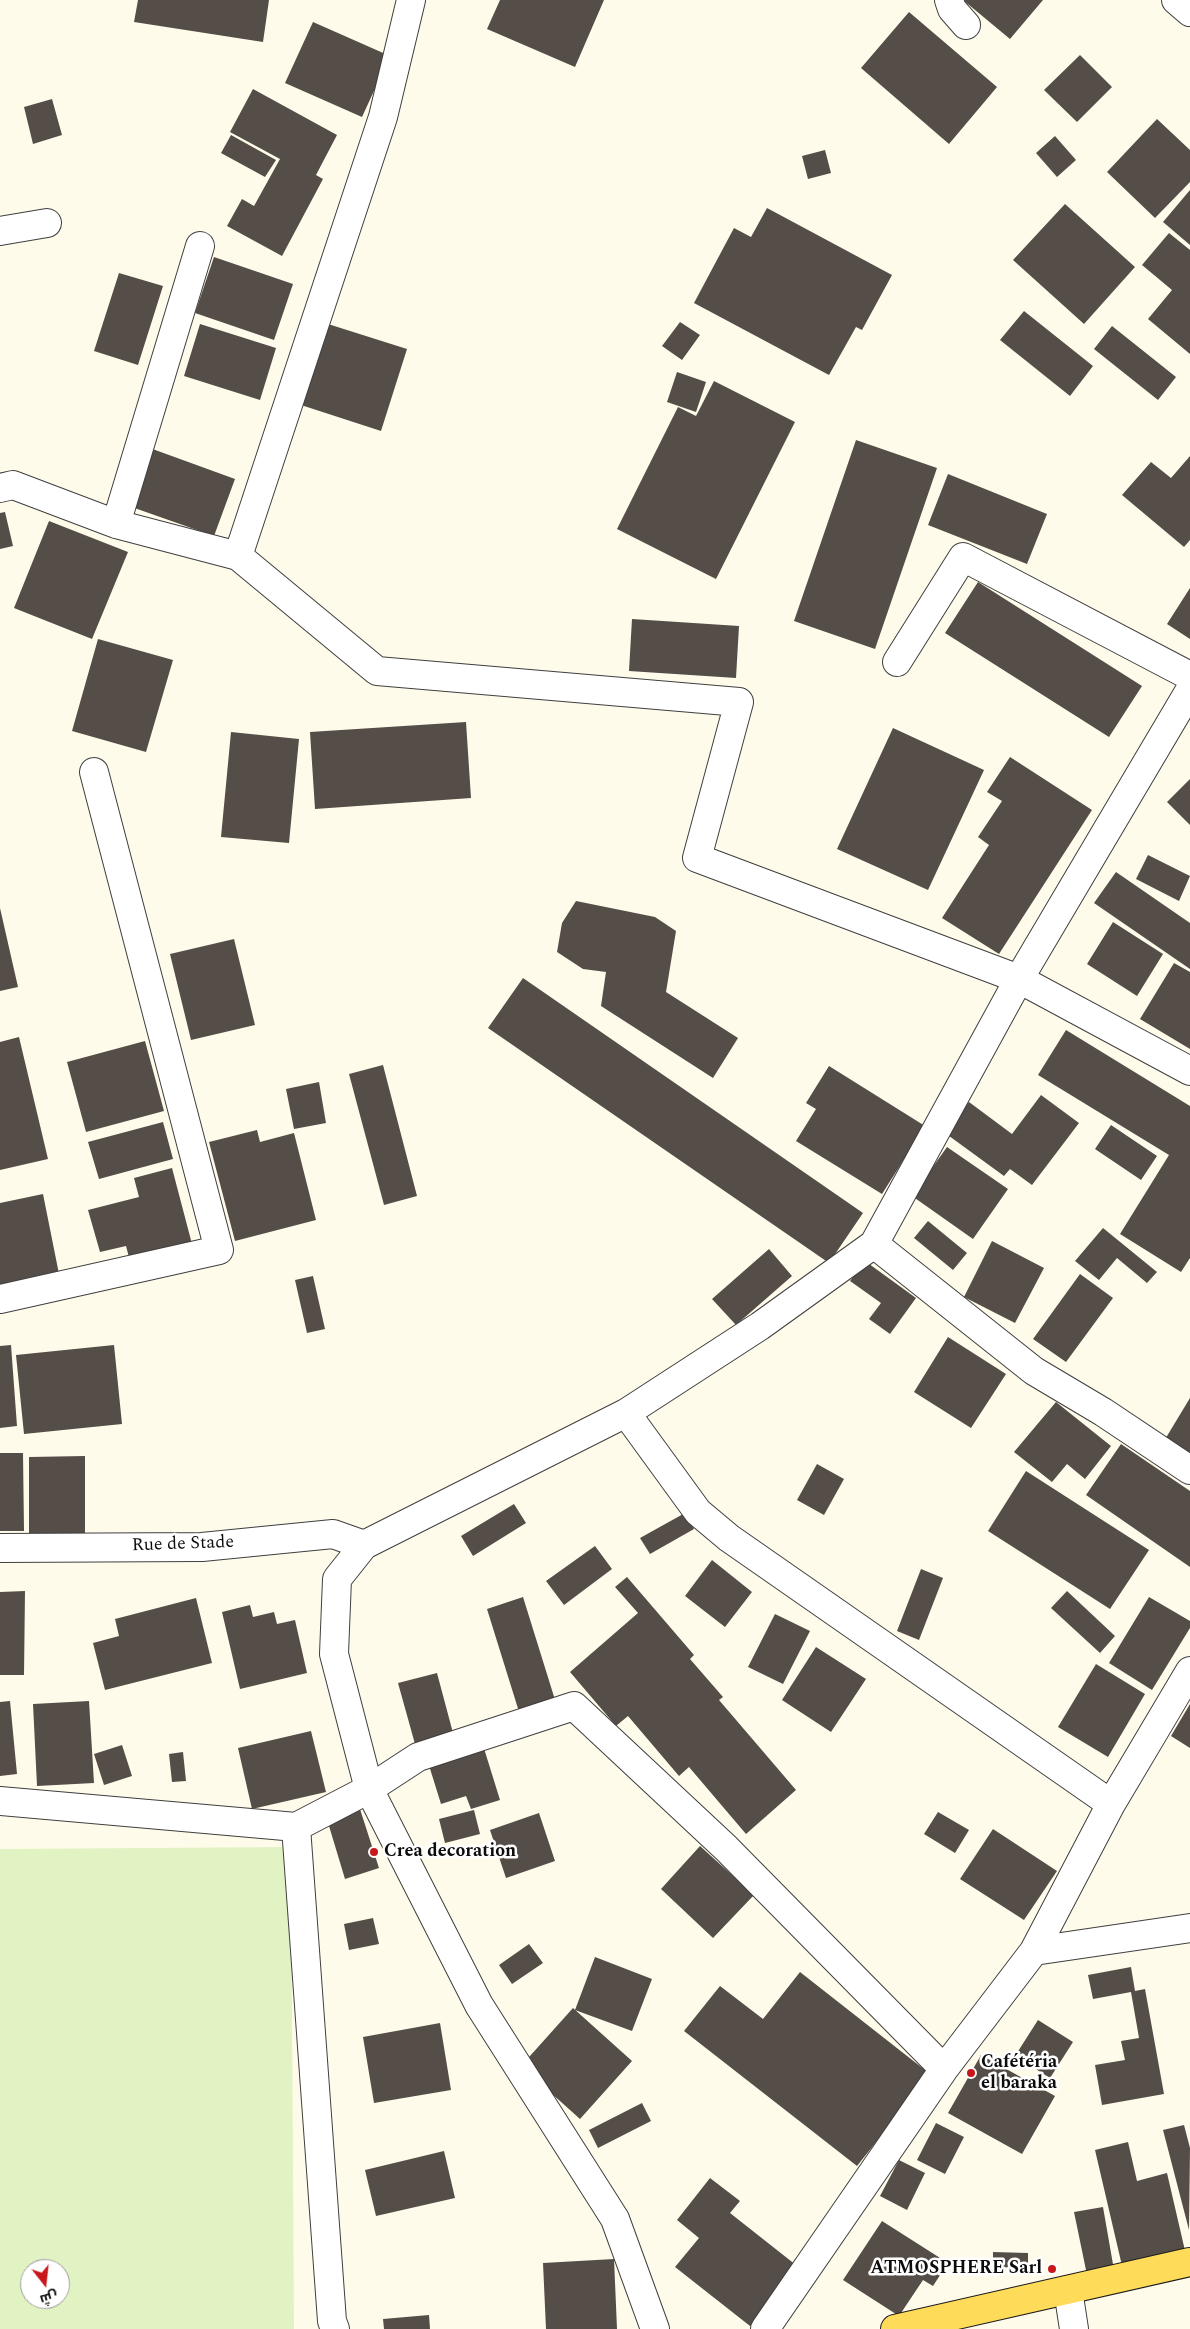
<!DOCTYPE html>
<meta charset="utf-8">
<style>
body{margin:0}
#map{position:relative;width:1190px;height:2329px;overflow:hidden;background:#fffbea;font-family:Spectral,Cairo,serif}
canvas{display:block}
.north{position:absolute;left:20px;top:2259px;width:50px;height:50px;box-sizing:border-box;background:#fff;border:1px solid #9e9e9e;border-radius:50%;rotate:164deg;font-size:14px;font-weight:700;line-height:20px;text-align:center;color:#0c0c0c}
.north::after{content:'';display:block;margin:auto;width:18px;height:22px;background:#c7181c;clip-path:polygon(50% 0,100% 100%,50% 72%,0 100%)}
</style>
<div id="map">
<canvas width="1190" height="2329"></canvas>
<div class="north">ش</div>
</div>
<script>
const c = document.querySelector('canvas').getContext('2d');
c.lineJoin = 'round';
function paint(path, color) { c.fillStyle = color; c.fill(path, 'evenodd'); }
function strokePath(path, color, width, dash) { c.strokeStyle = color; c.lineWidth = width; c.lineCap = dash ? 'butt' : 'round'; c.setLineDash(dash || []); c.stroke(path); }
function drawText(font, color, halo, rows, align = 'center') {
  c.font = font + ' Spectral,serif'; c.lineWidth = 5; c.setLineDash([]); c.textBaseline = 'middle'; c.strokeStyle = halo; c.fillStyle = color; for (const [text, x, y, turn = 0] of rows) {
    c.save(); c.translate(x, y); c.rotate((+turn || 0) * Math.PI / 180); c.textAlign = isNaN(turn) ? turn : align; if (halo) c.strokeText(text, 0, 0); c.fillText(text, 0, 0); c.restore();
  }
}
const pitch = new Path2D(`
 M291 1847 294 2329H0V1849ZM30 2269H60V2299H30Z`);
const building = new Path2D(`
 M138 0H269L263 42 134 22Z
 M500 0H604L575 67 487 29Z
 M963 0H1043L1010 39Z
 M909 12 997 87 949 144 861 68Z
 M313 22 390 56 362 117 285 83Z
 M1080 55 1112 87 1077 122 1044 90Z
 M253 89 337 135 316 175 323 179 282 256 227 226 242 199 254 206 280 159 230 132Z
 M52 99 62 135 33 144 24 107Z
 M1157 119 1190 150V182L1155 218 1107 172Z
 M231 135 276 160 265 177 221 153Z
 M1055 136 1076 160 1057 177 1036 153Z
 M825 150 831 173 808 179 802 156Z
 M1190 190V245L1163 222Z
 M1065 204 1135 267 1084 324 1013 260Z
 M767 208 892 275 862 330 856 327 829 375 694 303 734 228 751 237Z
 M1169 233 1190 250V354L1148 319 1172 290 1142 265Z
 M214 257 293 284 274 340 195 313Z
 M119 273 163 286 138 365 94 351Z
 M1024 311 1093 366 1070 396 1000 340Z
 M680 322 700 335 682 360 662 346Z
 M200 324 276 348 260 400 184 376Z
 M328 324 407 349 381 431 301 405Z
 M1112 326 1176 377 1158 400 1094 349Z
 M677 372 706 382 696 412 667 402Z
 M714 381 795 422 716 579 617 529 678 407 696 416Z
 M856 440 937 468 875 649 794 621Z
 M147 447 235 479 214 536 126 505Z
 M1190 456V540L1184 547 1122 495 1151 462 1171 478Z
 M948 474 1047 514 1027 564 928 525Z
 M5 512 13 546 0 549V513Z
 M49 521 128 552 92 639 14 608Z
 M978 582 1142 686 1109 737 945 633Z
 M1190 588V639L1167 624Z
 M632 619 739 626 736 678 629 671Z
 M98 639 173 660 146 752 72 731Z
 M466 722 471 798 315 809 310 732Z
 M893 728 984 770 928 890 837 849Z
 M231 732 299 739 289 843 221 837Z
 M1010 757 1092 810 999 954 942 918 989 845 978 837 1002 801 987 792Z
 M1190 779V825L1167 802Z
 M1148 855 1190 876 1179 901 1136 879Z
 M1116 872 1190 923V969L1094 903Z
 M576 901 655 917 676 931 666 992 738 1038 713 1078 601 1006 606 972 583 969 557 952 562 923Z
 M0 908 18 987 0 991Z
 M1113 922 1163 954 1137 996 1087 964Z
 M234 939 255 1025 191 1040 170 954Z
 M1174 963 1190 972V1049L1140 1019Z
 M523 978 863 1213 829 1263 488 1028Z
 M1066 1030 1190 1106V1258L1181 1272 1120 1234 1169 1155 1038 1075Z
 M19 1037 48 1159 0 1170V1042Z
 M145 1041 164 1111 86 1132 67 1062Z
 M383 1065 417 1196 384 1205 349 1074Z
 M829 1066 925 1126 882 1194 796 1141 816 1109 806 1103Z
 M319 1082 326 1123 294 1129 286 1089Z
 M1041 1095 1079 1123 1032 1185 1010 1169 1004 1176 945 1133 969 1102 1012 1134Z
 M163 1122 173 1159 99 1179 88 1142Z
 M1111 1125 1157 1156 1141 1180 1095 1149Z
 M257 1130 260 1142 294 1133 316 1220 235 1241 209 1142Z
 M947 1147 1008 1189 973 1239 912 1196Z
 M172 1168 192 1244 130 1261 126 1246 100 1252 88 1210 139 1197 134 1178Z
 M43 1194 60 1279 0 1291V1203Z
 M928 1221 967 1253 953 1270 914 1238Z
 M1103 1228 1157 1272 1147 1283 1117 1258 1099 1280 1075 1261Z
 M992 1241 1044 1268 1015 1323 964 1297Z
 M769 1249 792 1276 736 1325 712 1299Z
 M865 1261 916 1298 890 1334 869 1319 881 1303 850 1281Z
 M1080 1274 1113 1298 1066 1362 1033 1339Z
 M313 1276 325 1329 307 1333 295 1280Z
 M948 1337 1006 1374 971 1428 914 1392Z
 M11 1345 17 1426 0 1428V1346Z
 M114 1345 122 1424 24 1434 16 1355Z
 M1190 1398V1457L1164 1441Z
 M1056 1402 1111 1446 1085 1479 1067 1464 1052 1482 1014 1452Z
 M1121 1444 1190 1491V1567L1086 1495Z
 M0 1453H23L24 1531H0Z
 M85 1456V1536L29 1537V1457Z
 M817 1464 844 1479 824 1515 797 1500Z
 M1026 1471 1149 1550 1110 1609 988 1531Z
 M514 1504 526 1523 473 1556 461 1536Z
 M685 1513 694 1529 650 1554 640 1538Z
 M595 1546 612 1569 564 1605 546 1581Z
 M712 1560 752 1592 725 1627 685 1596Z
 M921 1569 943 1578 919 1640 897 1631Z
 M627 1577 694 1655 690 1659 723 1697 719 1700 796 1790 746 1834 689 1767 679 1776 628 1716 616 1726 570 1672 638 1613 615 1587Z
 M25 1591 24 1675H0V1592Z
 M1067 1591 1115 1636 1100 1653 1051 1608Z
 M523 1597 556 1703 520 1715 487 1609Z
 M1149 1597 1190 1621V1628L1152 1690 1109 1663Z
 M196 1598 212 1663 105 1690 93 1643 119 1636 115 1619Z
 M250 1605 253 1617 274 1612 277 1624 295 1620 307 1673 240 1689 222 1612Z
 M775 1614 810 1631 783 1684 748 1667Z
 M816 1647 866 1679 831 1732 782 1700Z
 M1096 1664 1145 1694 1108 1757 1058 1727Z
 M437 1673 453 1733 415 1744 398 1683Z
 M10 1701 17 1774 0 1776V1702Z
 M89 1701 94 1783 37 1786 33 1704Z
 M1190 1704V1748L1171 1736Z
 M311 1731 326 1792 252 1809 238 1748Z
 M482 1742 500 1800 471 1809 466 1796 441 1804 427 1759Z
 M122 1745 132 1776 104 1785 94 1754Z
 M183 1752 186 1781 172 1782 169 1754Z
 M359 1806 379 1868 345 1879 326 1816Z
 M474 1810 480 1834 445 1843 439 1819Z
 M938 1812 969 1830 955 1853 924 1834Z
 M539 1813 555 1861 506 1878 490 1830Z
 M993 1829 1057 1871 1024 1920 960 1879Z
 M700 1846 754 1895 713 1938 661 1889Z
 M373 1918 379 1944 349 1950 344 1924Z
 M529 1944 543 1963 512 1984 499 1965Z
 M595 1957 652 1979 632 2031 575 2010Z
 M1131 1967 1135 1991 1145 1989 1164 2094 1102 2105 1095 2065 1125 2060 1121 2041 1139 2038 1131 1992 1093 1999 1088 1975Z
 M800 1972 930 2074 857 2166 684 2031 720 1986 763 2019Z
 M573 2008 632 2061 580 2119 521 2066Z
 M1038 2020 1073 2042 1050 2078 1015 2056Z
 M440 2023 451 2090 374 2103 363 2037Z
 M981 2055 1055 2096 1022 2154 948 2113Z
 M642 2103 651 2121 598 2148 589 2130Z
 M936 2123 964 2137 945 2174 917 2160Z
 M1184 2125 1190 2148 1189 2230 1163 2130Z
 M1128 2142 1137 2181 1167 2173 1186 2255 1123 2270 1095 2150Z
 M444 2151 455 2198 376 2216 365 2170Z
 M899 2160 925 2173 907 2210 880 2196Z
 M710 2178 740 2201 730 2213 801 2269 777 2293 750 2326 675 2267 699 2238 677 2220Z
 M1103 2207 1114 2270 1087 2275 1074 2212Z
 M882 2221 948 2263 933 2286 923 2280 899 2316 843 2280Z
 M993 2252 1028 2253V2268L993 2267Z
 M614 2259 617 2329H546L543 2263Z
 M429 2315 430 2329H384L383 2319Z`);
const minor = new Path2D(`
 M411 0 383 117 238 556 377 671 739 702 697 858 1019 979 874 1244 760 1326 626 1413 364 1545 337 1579 334 1654 369 1789 479 2005 615 2219 655 2329
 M949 0 952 9 966 25
 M1176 0 1190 12
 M0 231 47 223
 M0 488 13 485 116 524 238 556
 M116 524 200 246
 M897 662 963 557 1190 676
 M1190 690 1019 979 1190 1071
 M874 1244 1034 1371 1103 1412 1190 1470
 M0 1299 219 1250 94 772
 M626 1413 698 1512 729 1538 1111 1804
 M0 1548 202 1547 333 1534 364 1545
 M0 1801 296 1827 369 1789 418 1757 574 1706 726 1848 944 2069
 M296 1827 332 2321 335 2329
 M1034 1951 1190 1928
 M1068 2290 1074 2329
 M765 2329 944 2069 1034 1951 1111 1804 1190 1671`);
const major = new Path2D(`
 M895 2329 1190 2262`);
const markers = [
 [374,1852,5,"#c7181c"],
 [971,2073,5,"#c7181c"],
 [1052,2269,5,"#c7181c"]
];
const streetNames = [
 ["Rue de Stade",183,1545,-2]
];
const poiNames = [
 ["Crea decoration",384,1852],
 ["Cafétéria",981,2063],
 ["el baraka",981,2084],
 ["ATMOSPHERE Sarl",1042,2269,"right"]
];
paint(pitch, '#e1f3c3');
paint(building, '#554d47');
strokePath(minor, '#3f3f3f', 30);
strokePath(major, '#1d1d1d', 30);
strokePath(minor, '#fff', 28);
strokePath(major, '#ffdb5a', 28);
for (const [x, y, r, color] of markers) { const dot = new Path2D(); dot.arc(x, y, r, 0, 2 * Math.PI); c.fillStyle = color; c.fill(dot); strokePath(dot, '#fff', 2); }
drawText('18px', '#0c0c0c', '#fff', streetNames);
drawText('bold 18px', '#0c0c0c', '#fff', poiNames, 'left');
</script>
